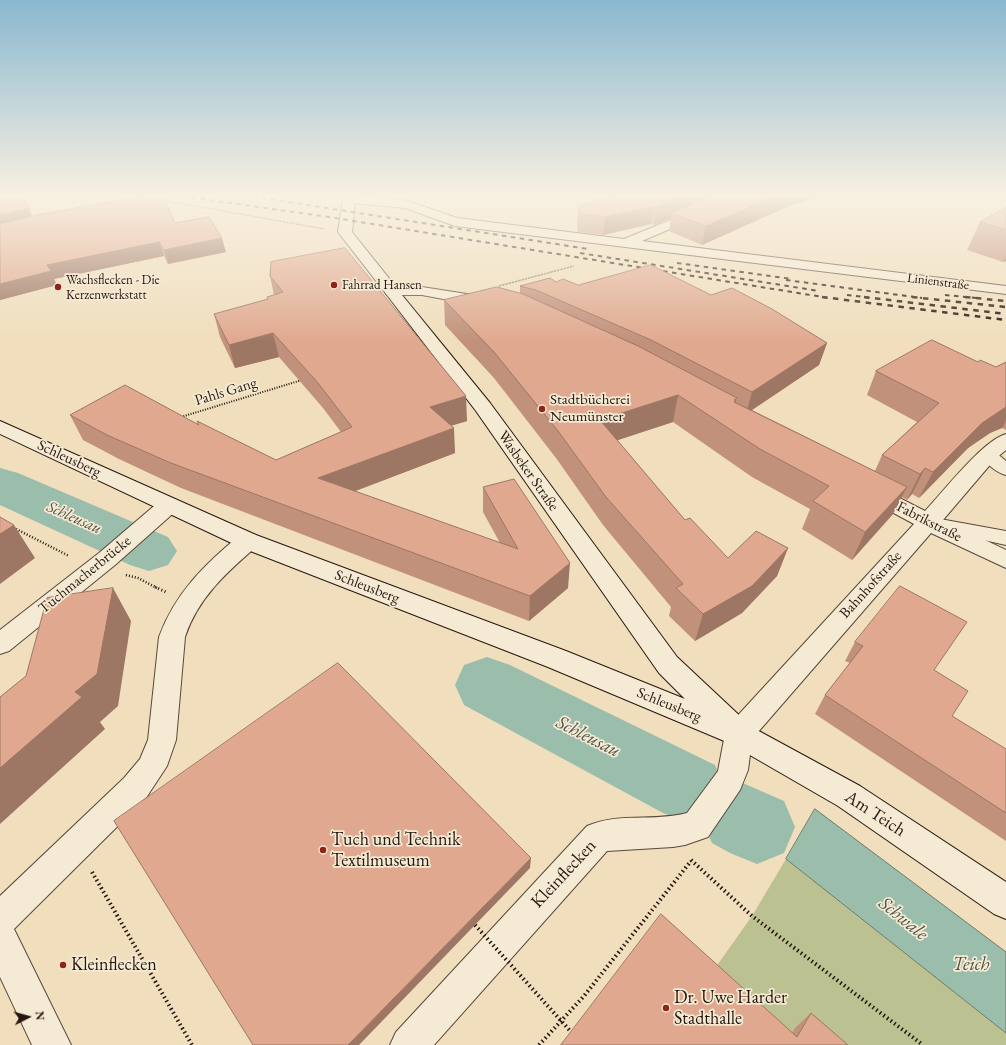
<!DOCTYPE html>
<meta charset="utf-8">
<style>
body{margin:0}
#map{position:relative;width:1006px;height:1045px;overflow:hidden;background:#f0debd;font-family:"EB Garamond",serif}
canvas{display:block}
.north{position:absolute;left:8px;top:997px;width:40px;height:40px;-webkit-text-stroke:3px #f5ead4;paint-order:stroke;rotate:84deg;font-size:11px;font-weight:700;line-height:16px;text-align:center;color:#26160e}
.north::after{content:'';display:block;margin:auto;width:14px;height:18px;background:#26160e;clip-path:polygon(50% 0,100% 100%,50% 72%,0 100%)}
</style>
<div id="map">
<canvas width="1006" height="1045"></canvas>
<div class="north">N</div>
</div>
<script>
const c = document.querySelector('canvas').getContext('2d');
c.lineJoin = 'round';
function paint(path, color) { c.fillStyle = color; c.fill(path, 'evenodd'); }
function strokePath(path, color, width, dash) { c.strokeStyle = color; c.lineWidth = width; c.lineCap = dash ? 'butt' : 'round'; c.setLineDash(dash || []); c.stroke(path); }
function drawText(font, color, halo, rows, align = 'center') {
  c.font = font + ' "EB Garamond",serif'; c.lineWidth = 3.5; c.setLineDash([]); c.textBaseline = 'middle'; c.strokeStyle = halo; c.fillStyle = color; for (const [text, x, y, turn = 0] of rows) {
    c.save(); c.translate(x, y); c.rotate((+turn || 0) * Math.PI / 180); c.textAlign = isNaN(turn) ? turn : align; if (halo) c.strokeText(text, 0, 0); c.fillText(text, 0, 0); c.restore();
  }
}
const green = new Path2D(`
 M786 859 1006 1033V1045H785L706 981 752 916Z`);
const water = new Path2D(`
 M815 809 1006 952V1033L786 859Z`);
const river = new Path2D(`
 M0 468 18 473 168 537 177 551 168 565 149 571 130 565 0 505Z
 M487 657 510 665 715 765 724 786 738 781 784 801 795 827 784 853 757 864 730 853 712 843 701 819 689 823 663 813 464 705 455 685 464 665Z`);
const pathFar4 = new Path2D(`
 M138 195 145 197
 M162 200 324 229
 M499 286 574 266`);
const pathFar3 = new Path2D(`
 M181 417 302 380`);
const pathFar2 = new Path2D(`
 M16 529 69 556
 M126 575 138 578 157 588`);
const pathFar1 = new Path2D(`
 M155 587 166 592`);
const path = new Path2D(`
 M691 860 752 916 923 1045
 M92 872 192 1045
 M539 1045 584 996 691 861`);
const lane = new Path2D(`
 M988 450 994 451 1006 461V475C997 473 985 463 980 455L982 451Z
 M940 519 1006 531V545L934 529 931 525 934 521Z`);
const street = new Path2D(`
 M349 195 384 197 408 201 457 218 624 239 731 195H749L642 241 1006 286V294L455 226 405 208 355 203 352 232 396 287H422L486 297 491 299 494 302 491 305 486 307 422 295H387L338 232 343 199Z
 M1006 434V450L995 459 943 520 1006 550V568L931 533 752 739 748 770 740 790 708 837 685 845 673 847 607 851 434 1045H390L396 1032 587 826C619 812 654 822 687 813L718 771 725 734 729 725 914 524 864 497 860 492 864 487 871 485 878 487 925 511C943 492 983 440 1006 434Z
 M169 498 177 500 180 505 177 510 115 565 9 651 0 654V630L99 553 161 500Z
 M248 533 256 535 259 541 256 547C226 573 198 598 185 637L176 740 167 766 146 798 14 929 71 1045H32L0 977V896L124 778 140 759 148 740 159 637C175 593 205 564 240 535Z`);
const secondary = new Path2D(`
 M343 195H355L353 202H345Z
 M392 288 397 289 490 403 677 657 741 717 744 723 860 786 1006 882V919L994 914 838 806 729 743 548 667 240 547 0 434V421L256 535 566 651 685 699 659 673 476 411 387 295 385 292 387 289Z`);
const railFar1 = new Path2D(`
 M174 195 329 217 829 298
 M244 195 588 249
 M580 253 819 291
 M677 263 792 279
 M786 280 922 298
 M847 295 872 298
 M945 295 976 298`);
const rail = new Path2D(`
 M822 297 1006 320
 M864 297 1006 314
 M912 297 1006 307
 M965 297 1006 301`);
const pathBridge = new Path2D(`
 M475 925 573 1034`);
const wall = new Path2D(`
 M0 195 26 202 32 216 175 223 226 252 168 264 164 256 54 279 57 285 0 300Z
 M285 195H304L305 199Z
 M613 195H820L801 203 798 202 702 245 669 231 671 218 654 225 651 224 603 235 578 232 577 225 578 207Z
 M1006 208V261L1003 262 967 250 980 222Z
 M270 276 467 421 451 426 455 453 355 491 500 543 483 512V487L568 588 529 621 181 488 119 459 83 440 70 415 198 424 197 421 276 460 341 432 323 408 279 357 235 368 220 337 214 314 268 299 267 297 274 295Z
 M556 282 578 285 711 295 827 343 819 365 752 410 875 471 882 455 917 422 867 395 876 371 978 362 996 367 1006 362V430L1002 428 990 433 968 448 919 498 912 494 907 500 902 497 893 514 852 560 802 529 810 509 752 477 673 422 617 440 685 520 728 558 788 548 777 576 742 613 695 641 669 616 671 607 603 525 556 458 494 378 445 325 444 300 520 294V286Z
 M855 642 934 670 952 716 1006 749V841L815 714 825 695 850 663 845 661Z
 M811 1013 848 1045H561L792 1033 795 1028Z`);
const shadedWall = new Path2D(`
 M686 195H726L671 213V218L654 225 656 207Z
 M778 195H800L798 202 702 245 706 226Z
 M803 195H820L801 203Z
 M654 206 651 224 603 235 605 217Z
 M29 208 34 222 0 230V215Z
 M222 238 226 252 168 264 164 250Z
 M159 242 164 256 54 279 57 285 0 300V284L47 265Z
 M1006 257V261L1003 262Z
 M273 333 279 357 235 368 229 345Z
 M827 343 819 365 746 414 752 392Z
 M678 395 673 422 597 447 600 420Z
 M466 396 467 421 432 431 430 407Z
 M1006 407V421L1002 428 990 433 968 448 919 498 933 472 982 423Z
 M454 428 455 453 324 503 318 478Z
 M925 468 912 494 907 500 920 474Z
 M907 487 893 514 852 560 865 532Z
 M14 525 35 558 0 584V534Z
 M788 548 777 576 742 613 695 641 703 614Z
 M570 563 568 588 529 621 530 596Z
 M113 588 131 621 118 706 100 722 105 729 0 824V768L75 692Z
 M531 858 530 868 359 1045H348Z`);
const building = new Path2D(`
 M0 195H20L26 202 29 208 0 215Z
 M147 195H163L175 223 209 217 222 238 164 250 159 242 47 265 51 271 0 284V224L32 216Z
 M613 195H686L656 207 654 206 605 217 580 214 578 207Z
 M714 195H778L706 226 671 213Z
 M1006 208V230L980 222Z
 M345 248 466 396 430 407 454 428 318 478 518 549 483 487 514 479 570 563 530 596 171 463 107 435 70 415 125 385 199 425 197 421 276 460 352 427 318 383 273 333 229 345 214 314 268 299 267 297 283 292 270 276 271 262Z
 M651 265 711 295 732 288 772 309 827 343 752 392 651 340 536 290 520 286 550 278 556 282 563 279 578 285Z
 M497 287 523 294 638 346 737 398 734 400 736 401 734 402 907 487 865 532 813 501 829 486 760 449 678 395 600 420 685 520 690 518 728 558 756 531 788 548 752 586 703 614 676 588 683 584 606 497 558 431 494 352 444 300Z
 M932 340 978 362 980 360 996 367 1006 362V407L982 423 933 472 925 468 920 474 882 455 939 403 876 371Z
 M0 517 14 525 0 534Z
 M900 586 967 622 934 670 968 691 952 716 1006 749V813L825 695 863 646 855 642Z
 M113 588 97 674 75 692 82 697 0 768V697L26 676 47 598Z
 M338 663 531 858 348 1045H253L114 821Z
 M661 914 797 1037 811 1013 848 1045H561Z`);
const markers = [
 [334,285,4,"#8f2418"],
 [58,287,4,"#8f2418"],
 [542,409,4,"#8f2418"],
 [323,850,4,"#8f2418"],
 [63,965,4,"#8f2418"],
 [666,1008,4,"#8f2418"]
];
const farPoinames = [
 ["Wachsflecken - Die",66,280],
 ["Kerzenwerkstatt",66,295],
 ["Fahrrad Hansen",342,285]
];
const farStreetnames = [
 ["Linienstraße",938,282,7]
];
const streetNames = [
 ["Pahls Gang",226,392,-17],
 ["Schleusberg",69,459,25],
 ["Wasbeker Straße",528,471,55],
 ["Fabrikstraße",929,522,27],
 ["Tuchmacherbrücke",85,575,-39],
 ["Bahnhofstraße",871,585,-48],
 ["Schleusberg",367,587,21],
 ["Schleusberg",669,705,22]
];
const poiNames = [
 ["Stadtbücherei",550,400],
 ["Neumünster",550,417]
];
const waterNames = [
 ["Schleusau",74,518,24]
];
const nearStreetnames = [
 ["Am Teich",875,814,33],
 ["Kleinflecken",564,874,-47]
];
const nearPoinames = [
 ["Tuch und Technik",331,840],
 ["Textilmuseum",331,861],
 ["Kleinflecken",71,965],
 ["Dr. Uwe Harder",674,998],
 ["Stadthalle",674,1019]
];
const nearWaternames = [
 ["Schleusau",588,737,27],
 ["Schwale",903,919,39],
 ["Teich",971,965]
];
paint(green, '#bbc190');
paint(water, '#9bbdac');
strokePath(water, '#6c7a6d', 1);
paint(river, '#9bbdac');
strokePath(lane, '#58483a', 2);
strokePath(street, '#58483a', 2);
strokePath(secondary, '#26160e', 2);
strokePath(pathFar4, '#26160e', 1.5, [0.5, 1]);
strokePath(pathFar3, '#26160e', 2, [1, 1.5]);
strokePath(pathFar2, '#26160e', 2.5, [1, 2]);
strokePath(pathFar1, '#26160e', 3, [1, 2.5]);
strokePath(path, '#26160e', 4, [1.5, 3]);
paint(lane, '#f5ead4');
paint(street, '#f5ead4');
paint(secondary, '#f5ead4');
strokePath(railFar1, '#26160e', 2, [4.5, 4.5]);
strokePath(rail, '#26160e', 2.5, [5.5, 5.5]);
strokePath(pathBridge, '#26160e', 4, [1.5, 3]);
paint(wall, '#c1917b');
paint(shadedWall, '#9d7664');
paint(building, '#e0a98f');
strokePath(building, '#9d7664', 1);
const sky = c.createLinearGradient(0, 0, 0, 342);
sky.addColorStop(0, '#89b8d0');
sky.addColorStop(0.57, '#f8f0e1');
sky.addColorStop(1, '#f8f0e100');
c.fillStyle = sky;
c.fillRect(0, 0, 1006, 342);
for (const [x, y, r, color] of markers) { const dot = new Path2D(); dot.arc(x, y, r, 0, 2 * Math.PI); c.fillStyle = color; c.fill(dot); strokePath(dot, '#f5ead4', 1.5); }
drawText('13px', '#26160e', '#f5ead4', farPoinames, 'left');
drawText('13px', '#26160e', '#f5ead4', farStreetnames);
drawText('15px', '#26160e', '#f5ead4', streetNames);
drawText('15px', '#26160e', '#f5ead4', poiNames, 'left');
drawText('italic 16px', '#4f5045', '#f5ead4', waterNames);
drawText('18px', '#26160e', '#f5ead4', nearStreetnames);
drawText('18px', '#26160e', '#f5ead4', nearPoinames, 'left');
drawText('italic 19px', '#4f5045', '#f5ead4', nearWaternames);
</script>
